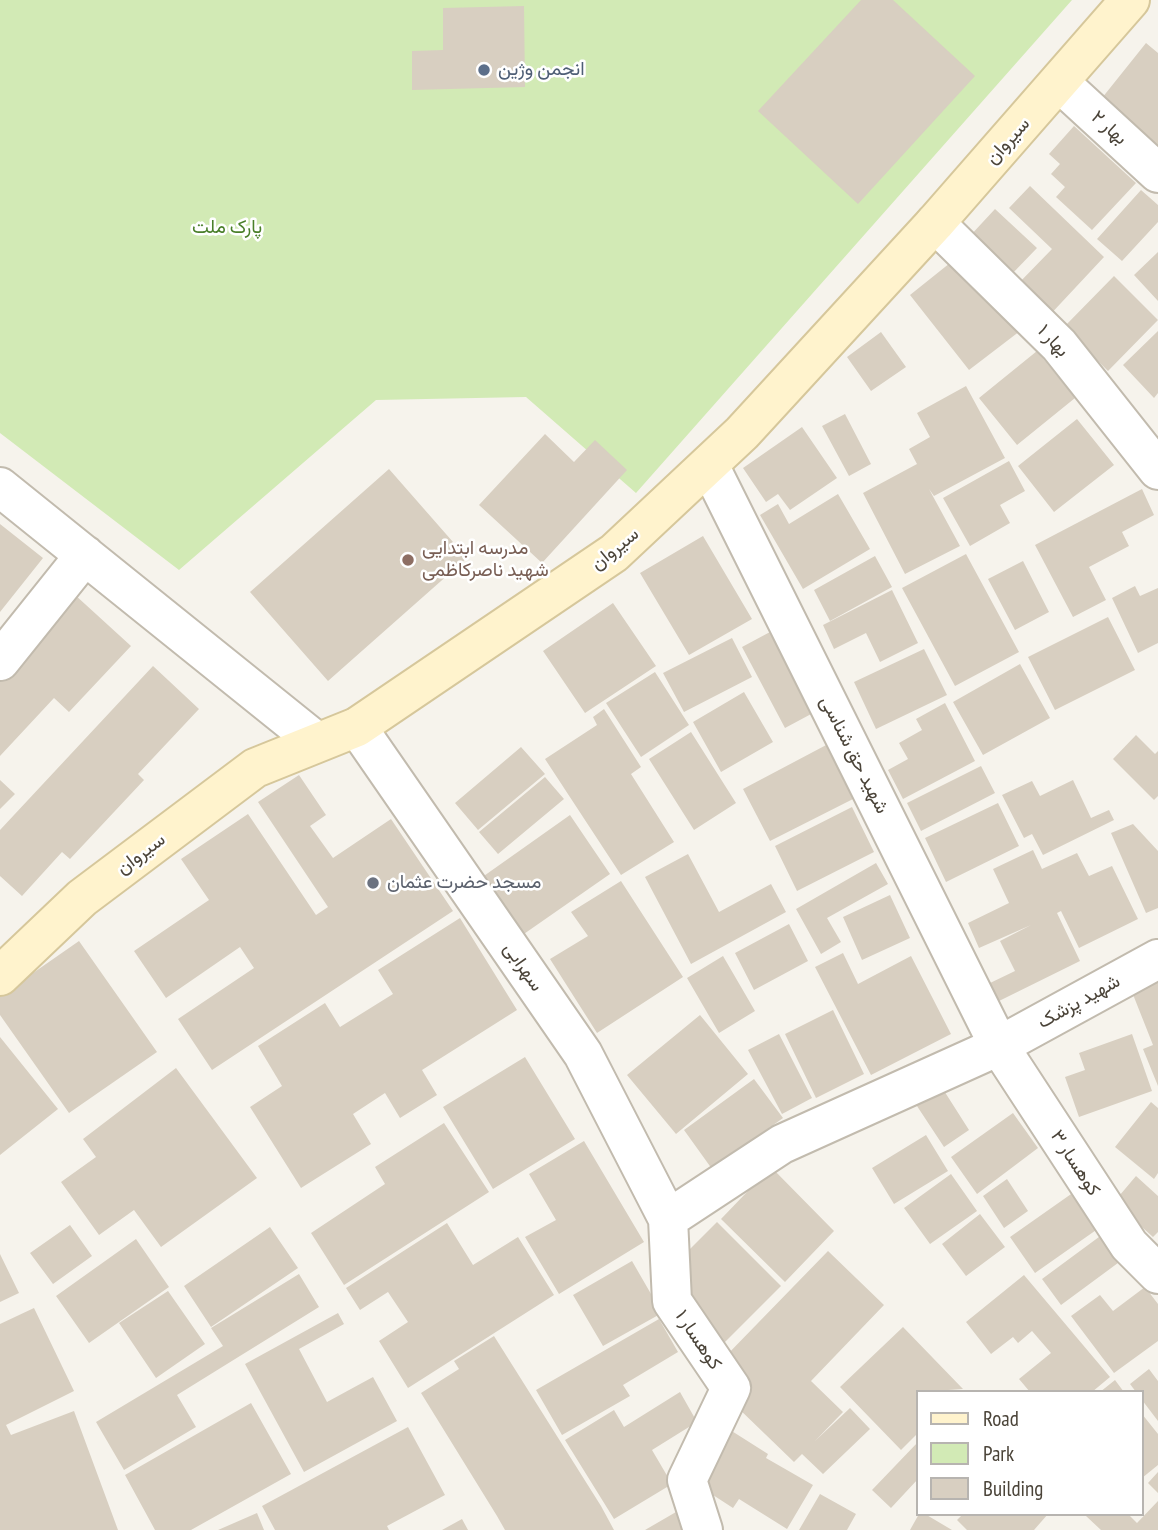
<!DOCTYPE html>
<meta charset="utf-8">
<style>
body{margin:0}
#map{position:relative;width:1158px;height:1530px;overflow:hidden;background:#f6f3ec;font-family:"PT Sans Narrow",sans-serif}
canvas{display:block}
.legend{position:absolute;left:916px;top:1390px;width:228px;height:126px;box-sizing:border-box;background:#fff;border:2px solid #b7b4b0;margin:0;padding:9px 12px;list-style:none;font-size:21px;color:#4b4439}
.legend li{display:flex;align-items:center;gap:14px;height:35px}
.legend b{width:35px;border:2px solid #b7b4b0}
</style>
<div id="map">
<canvas width="1158" height="1530"></canvas>
<ul class="legend">
<li><b style="height:9px;background:#fff3cd"></b>Road</li>
<li><b style="height:19px;background:#d2eab5"></b>Park</li>
<li><b style="height:19px;background:#d8cfc1"></b>Building</li>
</ul>
</div>
<script>
const c = document.querySelector('canvas').getContext('2d');
c.lineJoin = 'round';
function paint(path, color) { c.fillStyle = color; c.fill(path, 'evenodd'); }
function strokePath(path, color, width, dash) { c.strokeStyle = color; c.lineWidth = width; c.lineCap = dash ? 'butt' : 'round'; c.setLineDash(dash || []); c.stroke(path); }
function drawText(font, color, halo, rows, align = 'center') {
  c.font = font + ' "PT Sans Narrow",Vazirmatn,sans-serif'; c.lineWidth = 5; c.setLineDash([]); c.textBaseline = 'middle'; c.strokeStyle = halo; c.fillStyle = color; for (const [text, x, y, turn = 0] of rows) {
    c.save(); c.translate(x, y); c.rotate((+turn || 0) * Math.PI / 180); c.textAlign = isNaN(turn) ? turn : align; if (halo) c.strokeText(text, 0, 0); c.fillText(text, 0, 0); c.restore();
  }
}
const green = new Path2D(`
 M0 0H1072L636 493 526 397 376 400 179 570 0 433Z`);
const building = new Path2D(`
 M861 0H893L975 76 858 204 758 111Z
 M524 6 525 87 412 90V51L443 50V8Z
 M1146 43 1158 53V152L1098 103Z
 M1074 126 1136 183 1092 230 1056 197 1065 187 1051 174 1060 164 1049 154Z
 M1030 186 1104 257 1047 318 1015 287 1052 249 1009 208Z
 M1141 190 1158 205V222L1122 261 1097 239Z
 M995 209 1037 248 1010 276 969 237Z
 M1158 252V301L1134 275Z
 M960 255 1020 331 969 370 910 295Z
 M1114 276 1158 320 1108 371 1064 327Z
 M1158 331V393L1154 398 1123 365Z
 M881 332 906 367 871 391 847 357Z
 M1037 351 1075 398 1017 445 979 398Z
 M966 386 1005 458 934 496 929 489 960 546 905 574 863 493 917 464 909 449 930 437 917 413Z
 M845 414 871 464 849 476 822 426Z
 M1077 419 1114 465 1054 512 1018 466Z
 M802 427 837 478 790 510 778 494 766 502 743 468Z
 M545 434 574 462 595 440 627 470 542 563 479 505Z
 M1009 461 1025 491 1000 505 1010 523 970 546 943 498Z
 M389 469 467 558 328 681 250 592Z
 M1142 489 1154 515 1122 532 1129 546 1089 567 1106 600 1073 617 1035 545Z
 M838 494 870 549 803 589 760 515 778 504 789 524Z
 M0 524 43 558 0 612Z
 M703 536 752 619 689 655 640 573Z
 M966 554 1019 652 955 686 902 588Z
 M875 556 892 587 830 621 814 590Z
 M1023 561 1049 612 1015 630 988 579Z
 M1135 586 1140 596 1158 588V643L1138 653 1112 598Z
 M892 590 918 643 880 662 866 633 834 649 823 625Z
 M74 594 131 646 69 712 54 698 0 756V675Z
 M613 603 656 666 585 713 543 651Z
 M1108 617 1135 670 1055 710 1028 657Z
 M770 632 813 713 785 728 742 647Z
 M732 638 752 677 684 712 663 673Z
 M924 649 947 695 876 729 854 682Z
 M1020 664 1050 718 983 755 953 702Z
 M153 666 199 709 138 774 144 780 70 859 62 852 22 896 0 876V830Z
 M655 672 689 725 641 757 606 703Z
 M744 692 773 742 721 772 693 722Z
 M945 703 975 761 903 799 888 770 908 759 899 743 922 730 916 719Z
 M604 709 641 767 631 774 674 842 621 875 545 759 597 725 593 717Z
 M691 732 736 803 694 830 649 759Z
 M1136 735 1155 754 1158 751V796L1154 800 1113 759Z
 M830 743 857 797 770 841 743 789Z
 M521 747 545 774 478 830 455 803Z
 M981 766 995 793 921 831 907 803Z
 M299 775 326 815 310 826 333 858 391 819 453 911 212 1070 178 1019 254 968 240 947 166 998 134 951 209 900 181 859 248 814 316 915 328 907 258 802Z
 M545 777 564 799 498 854 479 832Z
 M0 780 15 794 0 809Z
 M1073 780 1091 818 1109 810 1114 820 1043 855 1032 834 1024 838 1002 795 1032 781 1040 796Z
 M998 803 1019 846 946 882 925 838Z
 M852 807 874 852 797 891 775 846Z
 M570 815 610 874 521 936 481 878Z
 M1133 824 1158 851V908L1146 913 1111 833Z
 M1033 850 1042 869 1077 853 1089 876 1112 866 1138 919 1079 948 1061 911 1057 913 1080 961 997 1002 988 984 1015 971 1000 941 1031 925 979 948 968 923 1009 903 993 869Z
 M688 854 719 912 771 884 786 912 691 964 645 877Z
 M876 863 888 884 827 918 841 942 821 954 796 909Z
 M621 881 683 977 597 1033 550 959 588 936 571 912Z
 M890 895 910 938 862 960 843 917Z
 M460 918 517 1010 422 1070 437 1095 400 1118 385 1093 353 1114 371 1144 301 1188 250 1107 282 1086 258 1046 325 1003 340 1027 393 994 378 970Z
 M789 924 808 961 754 990 735 953Z
 M79 941 157 1052 69 1113 0 1015V996Z
 M843 953 858 984 911 956 951 1034 871 1075 815 967Z
 M723 956 755 1011 719 1033 687 978Z
 M1158 982V1086L1143 1049 1153 1045 1132 992Z
 M833 1010 864 1074 816 1098 785 1034Z
 M700 1015 748 1074 676 1134 627 1075Z
 M779 1034 812 1098 782 1114 748 1050Z
 M1132 1034 1152 1091 1079 1117 1065 1077 1085 1070 1079 1053Z
 M0 1037 58 1109 0 1155Z
 M525 1057 575 1139 493 1189 443 1107Z
 M176 1068 257 1178 161 1247 134 1210 99 1235 61 1182 96 1157 83 1139Z
 M754 1079 783 1118 712 1169 684 1130Z
 M941 1086 969 1130 944 1147 915 1103Z
 M1151 1102 1158 1108V1173L1154 1179 1115 1147Z
 M1013 1113 1038 1148 977 1194 951 1157Z
 M444 1123 489 1192 344 1285 311 1233 385 1184 375 1167Z
 M926 1135 948 1171 894 1204 872 1168Z
 M584 1141 644 1242 559 1294 525 1237 556 1220 529 1174Z
 M771 1167 834 1231 785 1282 721 1219Z
 M951 1174 977 1211 930 1244 904 1208Z
 M1136 1176 1158 1196V1232L1153 1237 1114 1202Z
 M1007 1179 1028 1211 1004 1228 983 1196Z
 M1074 1192 1099 1228 1035 1273 1010 1237Z
 M980 1214 1005 1247 966 1276 942 1244Z
 M717 1222 781 1286 724 1343 680 1299 678 1261Z
 M447 1223 473 1265 518 1237 554 1295 408 1388 379 1341 408 1322 388 1292 360 1310 346 1288Z
 M70 1225 92 1256 53 1284 30 1253Z
 M270 1227 298 1268 211 1327 184 1286Z
 M1103 1234 1122 1260 1061 1305 1042 1279Z
 M136 1239 169 1287 89 1343 56 1296Z
 M828 1251 884 1305 811 1381 843 1412 815 1441 850 1408 870 1429 823 1474 802 1454 794 1462 736 1406 752 1389 722 1360Z
 M0 1254 19 1293 0 1302Z
 M632 1261 662 1313 603 1346 573 1295Z
 M299 1274 319 1307 177 1395 196 1427 124 1470 96 1422 223 1346 211 1328Z
 M1024 1275 1110 1377 1092 1392H1030L1019 1379 1051 1353 1032 1331 1018 1343 1013 1337 991 1354 966 1322Z
 M1145 1287 1158 1304V1341L1114 1373 1071 1316 1100 1295 1113 1311Z
 M168 1291 205 1344 156 1378 119 1323Z
 M34 1308 74 1391 6 1425 11 1435 74 1411 118 1530H0V1324Z
 M338 1313 344 1324 299 1349 327 1402 373 1377 397 1421 304 1472 245 1364Z
 M659 1319 678 1352 623 1385 630 1396 562 1435 536 1390Z
 M903 1327 963 1389 918 1392V1433L901 1450 840 1387Z
 M494 1336 601 1506 614 1530H505L497 1516 421 1393 459 1369 454 1361Z
 M1149 1369 1158 1381V1421L1142 1400V1392H1136L1130 1384Z
 M1115 1380 1124 1392H1100Z
 M680 1392 697 1422 652 1450 672 1484 614 1519 565 1440 614 1410 624 1427Z
 M251 1403 291 1474 191 1530H155L125 1475Z
 M1142 1414 1158 1434V1465L1142 1478Z
 M408 1427 445 1495 387 1526 389 1530H275L262 1506Z
 M727 1428 768 1454 766 1458 813 1485 787 1529 739 1499 733 1508 693 1482Z
 M918 1442V1479L891 1508 872 1490Z
 M1158 1472V1493L1148 1483Z
 M820 1494 856 1514 847 1530H799Z
 M1158 1501V1530H1101L1086 1516 1128 1514 1137 1523Z
 M676 1512 687 1530H645Z
 M257 1513 264 1530H218Z
 M919 1514H925L952 1530H910Z
 M963 1514H1048L1034 1530H967L957 1520Z
 M462 1519 468 1530H442Z`);
const street = new Path2D(`
 M1060 83 1158 173
 M935 223 1059 345 1158 470
 M709 465 999 1046 1129 1245 1158 1274
 M0 487 317 742
 M0 661 85 555
 M357 727 583 1054 668 1219 672 1301 731 1388 687 1480 703 1530
 M668 1219 782 1144 999 1046 1158 959`);
const secondary = new Path2D(`
 M0 976 82 898 255 768 357 727 614 553 742 433 935 223 1130 0`);
const markers = [
 [484,70,7,"#5c6f8a"],
 [408,560,7,"#8d6e63"],
 [373,883,7,"#6b7280"]
];
const serviceNames = [
 ["انجمن وژین",498,70]
];
const streetNames = [
 ["بهار ۲",1109,128,42],
 ["سیروان",1008,141,-48],
 ["بهار ۱",1053,341,47],
 ["سیروان",615,549,-39],
 ["شهید حق شناسی",854,755,63],
 ["سیروان",141,854,-37],
 ["سهرابی",523,967,55],
 ["شهید پزشک",1079,1002,-29],
 ["کوهسار ۳",1075,1163,57],
 ["کوهسار ۱",698,1340,56]
];
const parkNames = [
 ["پارک ملت",227,228]
];
const educationNames = [
 ["مدرسه ابتدایی",422,549],
 ["شهید ناصرکاظمی",422,571]
];
const worshipNames = [
 ["مسجد حضرت عثمان",387,883]
];
paint(green, '#d2eab5');
paint(building, '#d8cfc1');
strokePath(street, '#c2bbae', 42);
strokePath(secondary, '#d6c79b', 42);
strokePath(street, '#fff', 38);
strokePath(secondary, '#fff3cd', 38);
for (const [x, y, r, color] of markers) { const dot = new Path2D(); dot.arc(x, y, r, 0, 2 * Math.PI); c.fillStyle = color; c.fill(dot); strokePath(dot, '#fff', 2.5); }
drawText('19px', '#4e5e75', '#fff', serviceNames, 'left');
drawText('19px', '#4b4439', '#fff', streetNames);
drawText('19px', '#4a7f2a', '#fff', parkNames);
drawText('19px', '#785e54', '#fff', educationNames, 'left');
drawText('19px', '#5b616d', '#fff', worshipNames, 'left');
</script>
